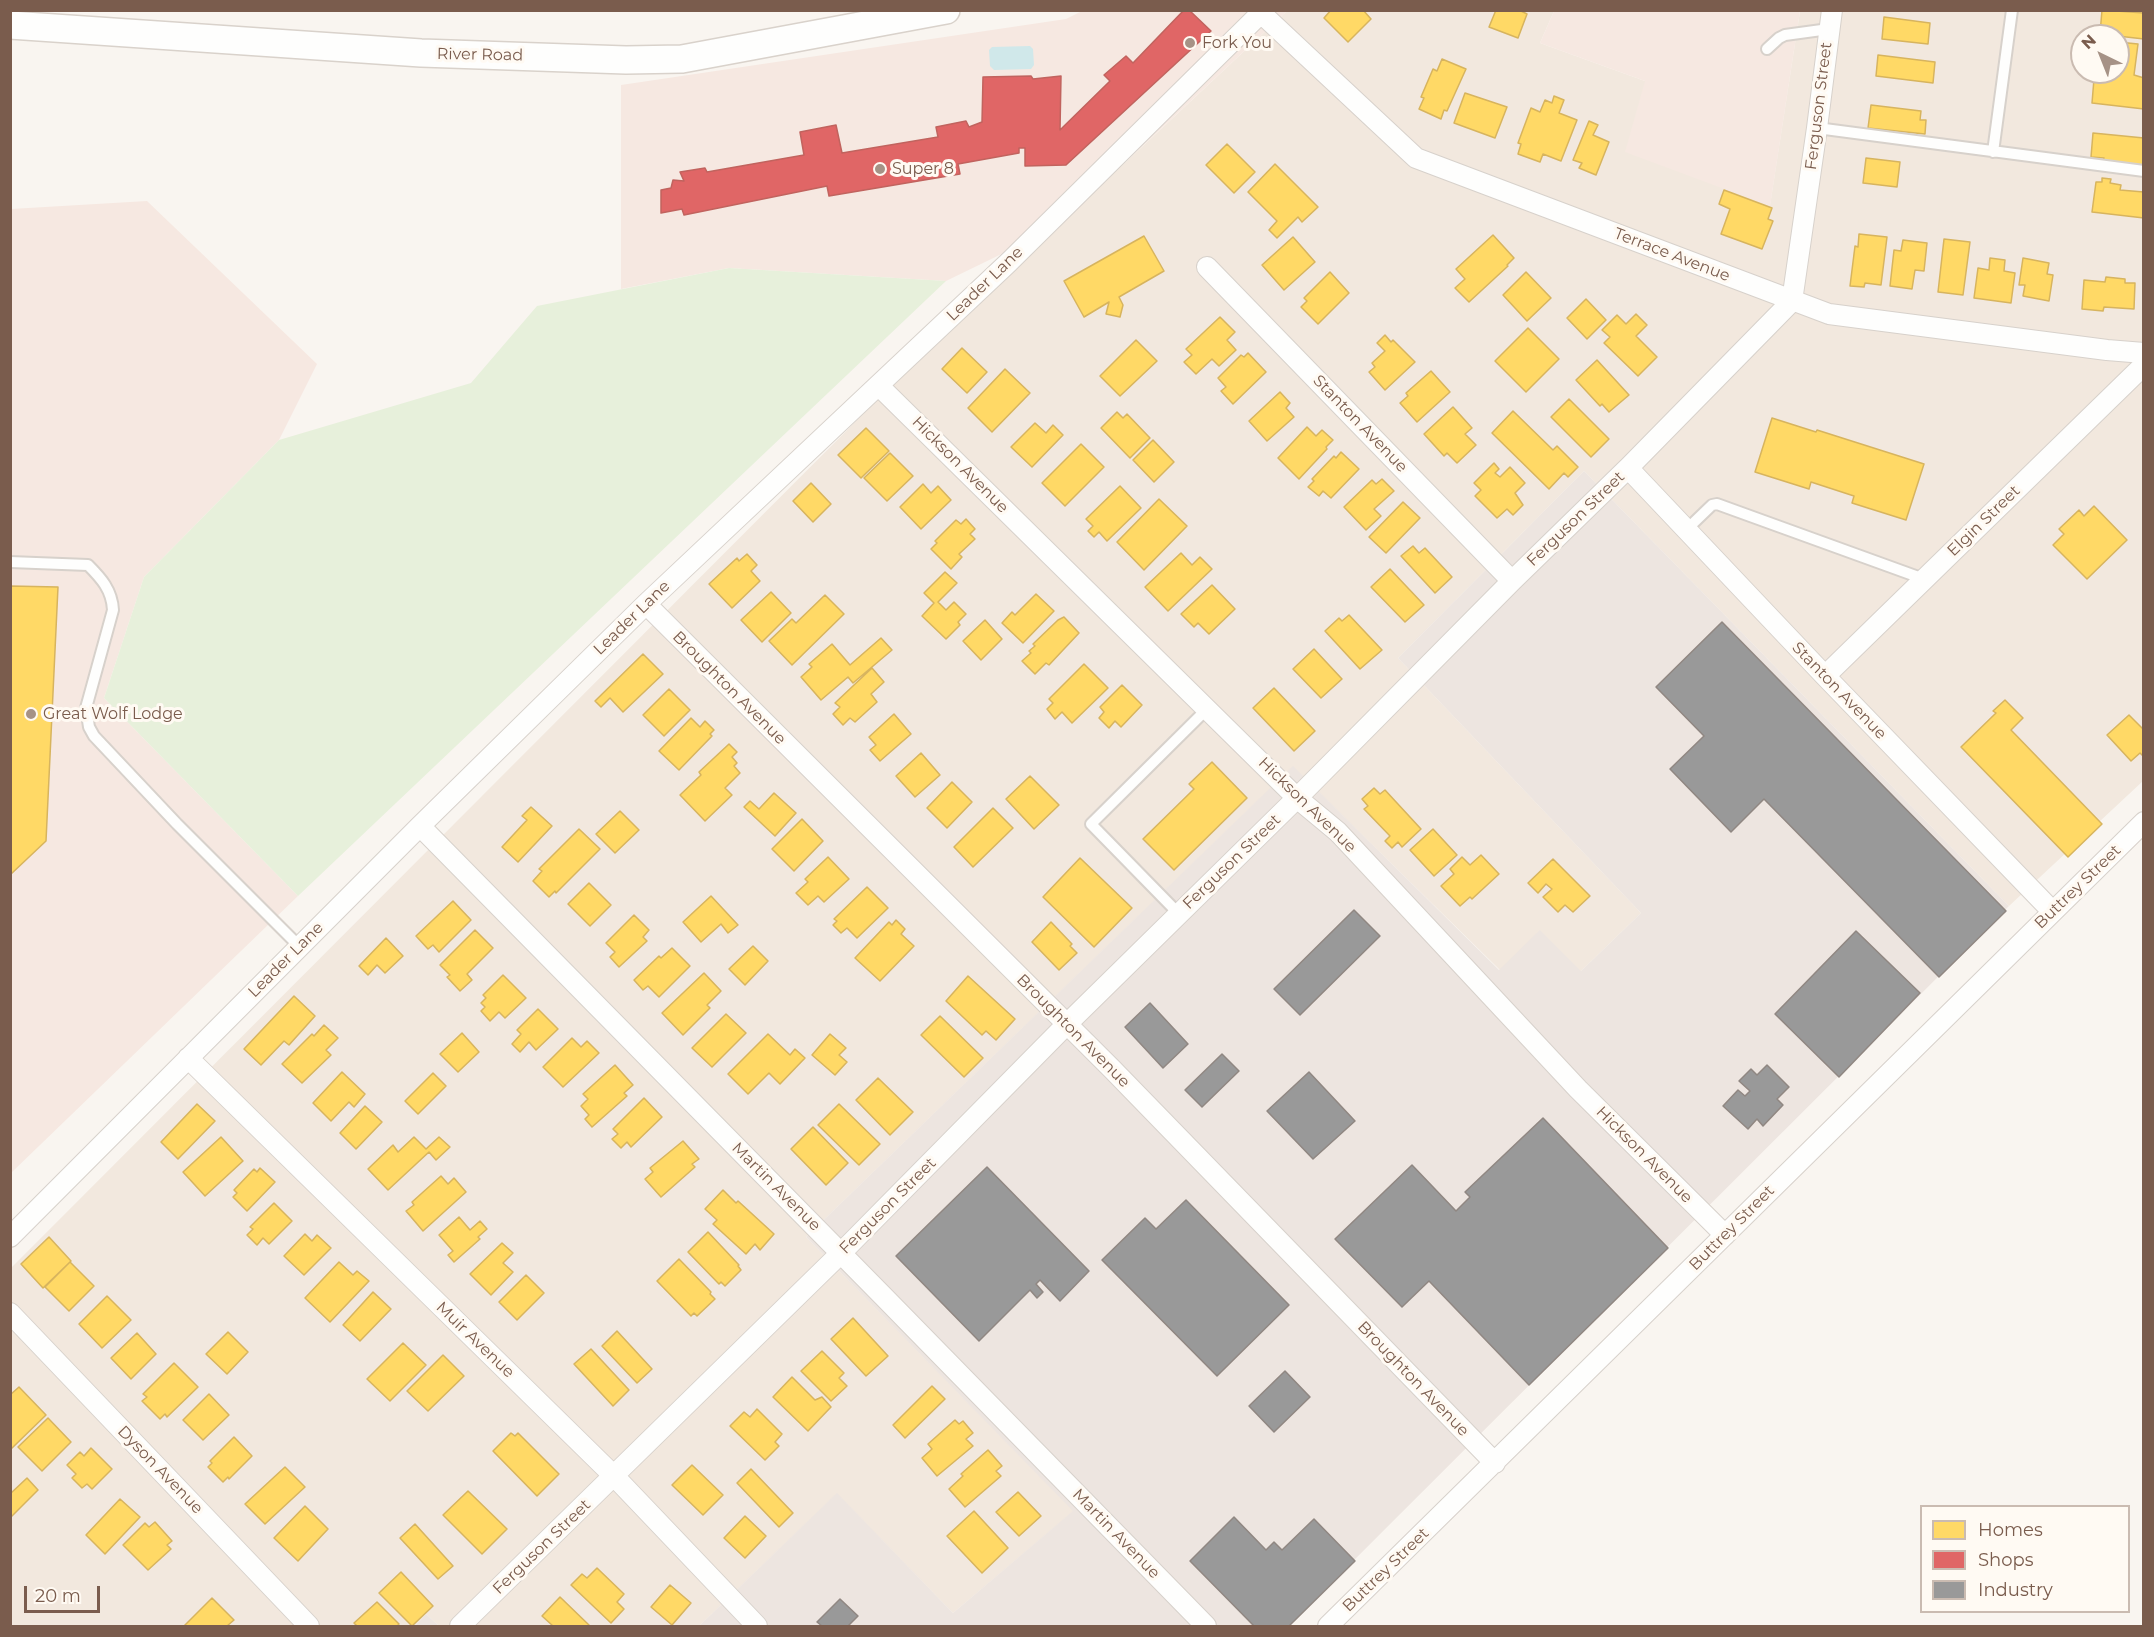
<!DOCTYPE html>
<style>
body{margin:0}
#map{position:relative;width:2154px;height:1637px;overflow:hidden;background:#f9f5f0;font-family:Montserrat,sans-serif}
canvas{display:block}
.frame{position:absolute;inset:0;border:12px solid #7a5c4d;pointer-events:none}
.legend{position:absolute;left:1920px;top:1505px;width:210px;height:108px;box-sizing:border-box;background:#fffaf3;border:2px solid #cabbb1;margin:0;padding:8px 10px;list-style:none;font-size:18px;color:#7a5c4d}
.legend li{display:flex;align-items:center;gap:12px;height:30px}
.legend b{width:30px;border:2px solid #cabbb1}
.north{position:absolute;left:2070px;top:24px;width:60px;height:60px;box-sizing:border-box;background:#fffaf3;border:2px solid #cabbb1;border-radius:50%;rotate:317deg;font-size:16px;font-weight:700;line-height:24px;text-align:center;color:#7a5c4d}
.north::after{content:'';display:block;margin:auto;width:21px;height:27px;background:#a69286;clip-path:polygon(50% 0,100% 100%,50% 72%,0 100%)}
.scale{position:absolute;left:24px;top:1586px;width:76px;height:27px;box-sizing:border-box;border:3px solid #7a5c4d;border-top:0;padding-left:8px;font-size:18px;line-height:21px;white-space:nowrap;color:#7a5c4d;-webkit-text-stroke:4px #fffaf3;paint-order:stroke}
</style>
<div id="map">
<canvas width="2154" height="1637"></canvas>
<div class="frame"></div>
<ul class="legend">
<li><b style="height:16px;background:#ffd966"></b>Homes</li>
<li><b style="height:16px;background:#e06666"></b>Shops</li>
<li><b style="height:16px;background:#999"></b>Industry</li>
</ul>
<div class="north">N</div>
<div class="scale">20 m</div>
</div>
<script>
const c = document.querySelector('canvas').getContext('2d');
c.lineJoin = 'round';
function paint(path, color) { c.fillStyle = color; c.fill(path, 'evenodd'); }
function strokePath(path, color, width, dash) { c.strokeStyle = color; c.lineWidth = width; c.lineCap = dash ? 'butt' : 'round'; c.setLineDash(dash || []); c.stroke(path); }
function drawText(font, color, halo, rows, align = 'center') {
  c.font = font + ' Montserrat,sans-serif'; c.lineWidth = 6; c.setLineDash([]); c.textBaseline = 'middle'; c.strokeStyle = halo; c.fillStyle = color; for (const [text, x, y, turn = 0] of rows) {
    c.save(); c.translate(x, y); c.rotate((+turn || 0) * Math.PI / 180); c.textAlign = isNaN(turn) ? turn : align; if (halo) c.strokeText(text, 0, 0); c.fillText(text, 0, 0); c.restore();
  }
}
const residential = new Path2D(`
 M1287 11H1554L1540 43 1645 81 1770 205 1800 11H2143V781L2009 906 1584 471 1398 658 1641 913 1581 971 1500 970 1293 767 806 1237 1074 1511 953 1613 837 1494 699 1626H439L426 1614 415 1626H11V1268L952 325ZM2082 36H2118V72H2082Z`);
const commercial = new Path2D(`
 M1082 11H1287L1055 228 946 281 729 268 621 289V85L1066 19Z
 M1554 11H1800L1770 206 1625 152 1645 81 1540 43Z
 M147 201 317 364 279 440 144 577 104 698 298 896 11 1173V209Z`);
const industrial = new Path2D(`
 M1584 471 2009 906 1288 1626H699L837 1493 953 1613 1073 1511 806 1237 1293 766 1499 970 1540 930 1581 971 1641 913 1398 658Z
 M426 1614 439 1626H415Z`);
const green = new Path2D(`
 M729 268 946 281 298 896 104 698 144 577 279 440 471 383 537 306Z`);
const water = new Path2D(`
 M1030 46 1033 49 1034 65 1031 69 994 70 990 66 989 50 992 47Z`);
const homes = new Path2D(`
 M1363 10 1371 19 1348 42 1324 18 1331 10Z
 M1496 10H1519L1527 14 1518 38 1489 27Z
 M2102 10 2144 13V39L2100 34Z
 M1884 17 1930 23 1928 44 1882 39Z
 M2118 42 2138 44 2134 75 2144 78V109L2092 103 2094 79 2107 80 2108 73 2098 72H2118Z
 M1878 55 1935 62 1933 83 1876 76Z
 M1442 59 1466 69 1447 111 1444 110 1441 119 1419 109 1424 98 1421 97 1433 69 1437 71Z
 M1465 93 1507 107 1495 138 1454 123Z
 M1554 96 1564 100 1559 113 1577 120 1561 161 1543 154 1540 162 1518 154 1521 144 1518 143 1531 108 1540 112 1545 100 1552 103Z
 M1871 105 1921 111 1920 120H1926L1925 134 1868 128Z
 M1589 121 1598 125 1593 135 1609 142 1596 175 1579 168 1582 163 1573 160Z
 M2093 133 2144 138 2143 165 2103 161 2104 158 2091 157Z
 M1227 144 1255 172 1234 193 1206 165Z
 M1866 158 1900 162 1897 187 1863 183Z
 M1275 164 1318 207 1302 222 1298 217 1277 238 1269 230 1277 221 1248 192Z
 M2102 178 2111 179 2110 183 2121 185 2120 190 2144 192V218L2092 212 2096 182H2102Z
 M1724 190 1772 208 1768 219 1773 221 1762 249 1721 234 1730 209 1719 204Z
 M1859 234 1887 237 1881 285 1865 283 1864 287 1850 286 1855 246 1858 247Z
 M1493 235 1514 258 1507 265 1508 266 1469 302 1455 288 1465 279 1456 269Z
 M1144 236 1164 271 1119 297 1123 305 1120 317 1106 314 1109 302 1084 317 1064 281Z
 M1293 237 1315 262 1284 290 1262 265Z
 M1944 239 1970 242 1963 295 1938 292Z
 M1903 240 1927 243 1924 271 1915 270 1912 289 1890 286 1894 250 1901 251Z
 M1990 258 2005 260 2004 271 2015 273 2011 303 1974 298 1978 268 1989 270Z
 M2023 258 2049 263 2047 274 2053 275 2049 301 2023 296 2025 285H2019Z
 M1330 272 1349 293 1318 324 1301 307 1307 301 1304 298Z
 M1526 272 1551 298 1527 321 1503 295Z
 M2106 277 2125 279V283H2135L2134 309 2104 307 2103 311 2082 309 2084 280 2105 282Z
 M1586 299 1606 320 1587 339 1567 318Z
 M1636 314 1647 325 1636 336 1657 357 1638 376 1604 343 1610 337 1602 330 1617 315 1626 324Z
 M1220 317 1235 332 1227 340 1236 350 1219 366 1212 359 1196 374 1184 362 1192 355 1186 349Z
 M1528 328 1559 359 1526 392 1495 361Z
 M1385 335 1391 342 1393 340 1415 362 1385 390 1369 372 1375 367 1372 363 1385 351 1377 343Z
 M1136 340 1157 361 1120 396 1100 376Z
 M962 348 987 372 967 393 942 369Z
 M1248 353 1266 372 1233 404 1221 391 1226 387 1218 378 1241 355 1244 357Z
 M1597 360 1629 395 1609 412 1602 404 1600 406 1576 380Z
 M1005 369 1030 393 992 432 968 408Z
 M1431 371 1450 392 1417 422 1400 403 1408 396 1406 393Z
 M1280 392 1290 403 1286 408 1294 417 1267 441 1249 421Z
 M1569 399 1609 439 1591 457 1551 417Z
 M1453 407 1472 428 1465 434 1476 445 1457 463 1447 453 1444 456 1424 434Z
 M1513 411 1553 450 1557 446 1578 467 1568 477 1564 473 1549 489 1492 433Z
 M1117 412 1123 418 1127 414 1150 438 1130 458 1101 428Z
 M1772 418 1816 432 1817 430 1924 464 1906 520 1852 503 1854 496 1811 482 1809 489 1755 472Z
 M1035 423 1046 433 1053 425 1063 435 1032 467 1011 447Z
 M1307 427 1316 436 1322 430 1333 440 1326 447 1327 449 1299 479 1278 458Z
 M866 428 889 451 861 478 838 455Z
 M1153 440 1174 462 1154 482 1133 460Z
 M1081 444 1104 467 1065 506 1042 483Z
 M1341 452 1359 469 1331 498 1323 491 1319 496 1308 487 1314 481 1312 479 1334 456 1336 458Z
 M890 453 913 476 887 501 864 478Z
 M1494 463 1499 469 1495 473 1500 477 1510 467 1525 483 1515 493 1523 505 1513 515 1507 509 1497 518 1475 496 1481 490 1474 483Z
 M1382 479 1394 491 1374 509 1381 516 1366 530 1344 507 1372 480 1376 484Z
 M811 483 831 504 813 522 793 501Z
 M923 484 931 493 938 486 951 500 921 529 900 507Z
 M1120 486 1141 508 1107 541 1099 532 1094 537 1088 531 1093 526 1086 519Z
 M1159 499 1187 526 1144 570 1117 542Z
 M1403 502 1420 518 1386 553 1369 537Z
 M2094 506 2127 540 2087 579 2053 545 2064 534 2059 529 2079 510 2084 516Z
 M966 519 975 529 970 534 975 539 959 554 962 557 951 569 931 549 937 543 935 541 956 520 961 524Z
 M1413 546 1419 553 1425 548 1452 577 1435 593 1401 556Z
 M1181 553 1192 565 1200 557 1212 569 1168 611 1145 587Z
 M747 554 757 565 751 571 760 581 732 608 709 584 737 558 739 561Z
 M1390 569 1424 605 1405 622 1371 587Z
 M945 572 957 583 938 602 946 610 954 602 966 614 958 622 960 625 946 639 922 616 934 603 924 593Z
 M1212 585 1235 609 1209 634 1198 623 1194 627 1181 614Z
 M10 586 58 587 46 841 10 875Z
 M771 592 791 613 762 642 741 620Z
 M1036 594 1054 611 1023 643 1002 623 1012 612 1015 615Z
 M825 595 844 614 792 665 769 641 792 619 796 623Z
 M1349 615 1382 650 1360 669 1325 631 1339 618 1342 621Z
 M1064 617 1079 633 1049 665 1046 663 1035 674 1022 661 1031 653 1029 651 1035 646 1033 644 1058 620Z
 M985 620 1002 639 981 660 963 641Z
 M881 638 892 650 853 683 848 677 821 700 801 677 812 667 809 664 832 644 850 665Z
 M1314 649 1342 679 1321 698 1293 669Z
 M643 654 663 674 623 712 610 698 601 707 595 701Z
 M1084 664 1108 688 1072 723 1062 712 1055 719 1047 709 1053 703 1049 699Z
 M872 668 884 682 871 694 877 702 855 722 850 718 843 725 833 714 840 707 835 703Z
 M1122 685 1142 705 1121 727 1115 721 1109 728 1099 718 1104 712 1100 707Z
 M1274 688 1315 731 1294 751 1253 708Z
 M669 689 690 710 664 736 643 715Z
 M2005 700 2023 718 2011 730 2102 824 2068 857 1961 747 1996 713 1993 711Z
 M894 714 911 734 880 761 870 750 876 745 869 737Z
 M2129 715 2144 730V757L2140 753 2131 761 2107 735Z
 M691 718 700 727 705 721 714 730 710 734 712 736 679 770 659 751Z
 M729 744 737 752 732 757 737 763 734 766 740 773 725 788 732 795 705 821 680 795 701 775 699 772Z
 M921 753 940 775 915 797 896 776Z
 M1212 762 1247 798 1174 870 1143 839 1194 789 1189 784Z
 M1030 776 1059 805 1034 829 1006 799Z
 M952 782 972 802 947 828 927 808Z
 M1374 788 1380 794 1385 790 1421 829 1402 847 1398 842 1392 848 1385 841 1390 836 1364 809 1368 806 1362 799Z
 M774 793 796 813 775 836 744 807 750 801 759 809Z
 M531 807 552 826 518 862 502 847 527 820 522 816Z
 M993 808 1013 828 973 867 954 847Z
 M620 811 639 830 615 853 596 834Z
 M802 819 823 841 794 871 772 849Z
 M579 829 600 849 556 893 555 891 549 897 533 881 542 871 539 869Z
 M1433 829 1457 855 1434 876 1410 850Z
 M1481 855 1499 874 1472 899 1470 897 1460 906 1441 886 1454 874 1450 869 1462 857 1470 865Z
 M828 857 849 879 824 902 818 896 808 905 796 893 808 882 805 879Z
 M1080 858 1132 908 1094 947 1043 897Z
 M1553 859 1590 896 1573 912 1565 905 1558 912 1543 897 1552 889 1546 884 1538 893 1528 883Z
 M589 883 611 905 590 926 568 904Z
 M867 887 888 908 857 938 847 928 841 933 833 925 837 921 834 919Z
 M711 896 738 925 728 933 721 924 701 942 683 922Z
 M453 901 471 920 439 952 433 945 428 949 416 936Z
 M634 915 649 930 643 937 647 941 619 967 610 957 615 952 606 943Z
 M896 920 905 929 901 934 914 946 880 981 855 958 889 922 892 925Z
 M1051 922 1072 944 1070 946 1077 953 1059 970 1032 942Z
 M475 930 493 948 467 974 472 980 460 991 447 977 450 975 440 965Z
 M386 938 403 956 385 973 377 965 368 975 359 966Z
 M753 946 768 961 745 985 729 969Z
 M672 948 690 966 659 997 648 986 643 990 634 980 659 956 661 958Z
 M704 973 721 991 707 1005 710 1008 683 1035 662 1013Z
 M503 975 526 998 505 1018 499 1012 490 1021 481 1011 485 1007 481 1003 486 998 483 995Z
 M968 976 1015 1019 996 1040 986 1031 982 1035 946 1001Z
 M294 996 315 1016 289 1045 284 1041 261 1065 244 1049Z
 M538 1009 558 1029 536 1050 529 1042 520 1052 512 1044 521 1034 517 1030Z
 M726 1014 746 1033 712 1067 692 1048Z
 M940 1016 983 1058 964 1077 921 1035Z
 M324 1025 338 1038 326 1050 331 1055 302 1083 282 1064 312 1034 314 1036Z
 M462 1033 479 1052 458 1072 440 1054Z
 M768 1034 790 1055 795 1049 805 1058 780 1084 769 1073 748 1094 728 1074Z
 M830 1034 846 1048 839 1055 847 1062 835 1075 812 1055Z
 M572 1038 581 1047 587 1041 599 1053 563 1087 543 1067Z
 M615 1065 633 1085 624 1093 627 1096 592 1127 585 1119 589 1115 581 1106 588 1099 583 1094Z
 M342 1072 365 1094 354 1107 349 1102 331 1121 313 1103Z
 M433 1073 446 1086 418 1114 405 1101Z
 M878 1078 913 1112 890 1135 856 1100Z
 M644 1098 662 1117 631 1147 627 1142 621 1148 612 1139 618 1134 613 1129Z
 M197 1104 215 1121 178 1159 161 1142Z
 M839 1104 880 1144 859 1165 818 1125Z
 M365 1106 382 1122 356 1149 340 1133Z
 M813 1127 848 1163 826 1185 791 1149Z
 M221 1137 243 1161 205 1196 183 1172Z
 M414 1137 426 1149 439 1137 450 1147 436 1160 429 1152 388 1190 368 1169 393 1145 398 1152Z
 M683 1141 699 1159 692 1164 695 1167 661 1197 645 1179 653 1172 650 1168Z
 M260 1168 275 1182 247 1211 233 1197 237 1193 234 1190 254 1169 257 1172Z
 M441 1176 448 1184 454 1178 466 1192 423 1231 406 1211 414 1205 412 1202Z
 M723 1190 736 1203 738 1201 774 1234 760 1250 755 1244 746 1254 713 1224 717 1220 705 1209Z
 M274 1203 292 1221 269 1244 263 1238 257 1245 247 1235 253 1229 250 1227Z
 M459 1217 470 1230 480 1221 487 1229 478 1237 480 1239 454 1262 448 1255 453 1251 439 1235Z
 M708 1232 739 1265 738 1266 741 1270 725 1286 721 1282 719 1284 688 1252Z
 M305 1234 312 1241 317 1235 331 1248 304 1275 284 1256Z
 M49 1237 71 1261 43 1288 21 1264Z
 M502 1243 513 1253 503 1263 513 1272 491 1295 470 1274Z
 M679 1259 711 1292 710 1294 715 1299 697 1316 694 1313 691 1316 657 1281Z
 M70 1262 94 1286 69 1311 45 1287Z
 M339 1262 353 1275 357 1271 369 1281 330 1322 305 1298Z
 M526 1275 544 1293 517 1320 499 1302Z
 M373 1292 391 1309 360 1341 343 1325Z
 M107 1296 131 1320 102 1348 79 1324Z
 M853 1318 888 1356 866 1376 831 1339Z
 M617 1331 652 1369 637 1383 602 1346Z
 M228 1332 248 1352 227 1374 206 1354Z
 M137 1333 156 1354 131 1379 111 1358Z
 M403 1343 426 1365 390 1401 367 1379Z
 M591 1349 629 1390 613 1406 574 1364Z
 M822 1351 844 1373 839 1378 847 1386 831 1401 801 1371Z
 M443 1355 464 1376 428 1411 407 1391Z
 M174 1363 198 1387 167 1417 165 1414 160 1419 142 1401 147 1397 143 1394Z
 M792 1377 815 1400 822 1397 831 1407 808 1431 773 1397Z
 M932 1386 945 1399 905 1438 893 1425Z
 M19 1387 46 1415 10 1450V1395Z
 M209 1394 229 1415 203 1440 183 1420Z
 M757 1409 782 1434 775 1442 779 1446 765 1460 730 1426 744 1412 750 1417Z
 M48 1418 71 1442 42 1471 18 1447Z
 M955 1420 959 1424 963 1421 973 1433 966 1439 973 1446 937 1476 922 1458 932 1449 928 1444Z
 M511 1433 515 1436 518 1433 559 1474 537 1496 493 1451Z
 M234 1437 252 1456 229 1479 228 1477 223 1482 208 1467 212 1463 210 1461Z
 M91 1448 112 1469 92 1489 87 1484 82 1488 72 1478 76 1474 67 1465 80 1452 84 1456Z
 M988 1450 1002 1466 996 1471 1001 1476 965 1507 949 1489 963 1476 961 1474Z
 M692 1465 723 1495 703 1515 672 1485Z
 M285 1467 305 1487 265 1524 245 1504Z
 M751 1469 793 1513 779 1527 737 1483Z
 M27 1478 38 1490 10 1518V1494Z
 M468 1491 507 1529 482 1554 443 1515Z
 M1018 1492 1041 1516 1019 1536 996 1512Z
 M120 1499 140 1517 105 1554 86 1535Z
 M305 1506 328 1529 298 1561 274 1538Z
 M974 1511 1008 1548 982 1573 947 1536Z
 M745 1516 766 1536 745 1558 724 1538Z
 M155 1522 172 1541 167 1545 171 1549 148 1570 123 1545 145 1523 149 1527Z
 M415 1524 453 1566 438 1579 400 1538Z
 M597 1568 624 1594 617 1602 624 1609 611 1623 571 1585 582 1574 587 1578Z
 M401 1572 433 1606 412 1626 379 1593Z
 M670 1585 691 1603 672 1625 651 1607Z
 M560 1597 590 1626H553L542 1616Z
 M212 1598 234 1620 227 1626H184Z
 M377 1602 399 1624 397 1626H357L354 1623Z`);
const shops = new Path2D(`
 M1184 10H1189L1211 31 1066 165 1025 166V148H1019V153L958 164 960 174 829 196 827 186 684 215 682 209 661 213V190L671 188 673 180 684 181 680 172 705 168 707 172 804 155 800 132 836 125 842 153 938 137 936 127 966 121 969 127 982 122 983 77 1031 76 1033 79 1061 76 1060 130 1110 81 1104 75 1126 56 1133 63Z`);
const industry = new Path2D(`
 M1722 622 2006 911 1939 977 1764 799 1731 832 1670 769 1704 736 1656 687Z
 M1354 910 1380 936 1300 1015 1274 989Z
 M1856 931 1920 993 1839 1077 1775 1014Z
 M1150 1003 1188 1044 1163 1068 1125 1027Z
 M1222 1054 1239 1071 1202 1107 1185 1090Z
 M1767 1065 1789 1087 1777 1099 1783 1105 1763 1126 1757 1119 1748 1129 1723 1106 1738 1090 1745 1096 1750 1091 1739 1081 1751 1069 1757 1075Z
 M1309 1072 1355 1121 1313 1159 1267 1111Z
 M1543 1118 1668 1248 1529 1385 1429 1281 1402 1307 1335 1239 1412 1165 1456 1211 1470 1197 1465 1192Z
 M987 1167 1089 1271 1060 1301 1040 1280 1036 1284 1043 1292 1037 1298 1030 1290 979 1341 896 1256Z
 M1186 1200 1289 1305 1217 1376 1102 1260 1145 1218 1156 1229Z
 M1285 1371 1310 1397 1274 1432 1249 1406Z
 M1234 1517 1266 1550 1274 1542 1282 1550 1314 1519 1355 1561 1289 1626H1254L1190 1561Z
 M840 1599 858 1616 848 1626H822L817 1622Z`);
const lane = new Path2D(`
 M1767 49 1779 38 1785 35 1829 29
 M1817 128 2144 171
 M1993 152 2012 10
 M1686 530 1712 505 1717 504 1924 579
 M10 562 88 565C101 578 112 590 113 610L86 708 89 727 94 736 177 824 299 946
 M1179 914 1091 824 1207 709`);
const street = new Path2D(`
 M1261 13 1416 158 1829 314 2107 350 2144 353
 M1207 267 1512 581
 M879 386 1297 798 1338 832 1578 1089 1725 1235
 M1628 468 1825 676 2052 911
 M646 604 1112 1069 1495 1463
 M1825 676 2144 365
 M420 826 884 1297 1206 1626
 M188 1058 615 1477 757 1626
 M10 1237 420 826 646 604 1009 262 1264 10
 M10 1313 309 1626
 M460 1626 841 1253 1066 1025 1297 798 1512 581 1628 468 1792 301 1817 128 1832 10
 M1328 1626 2144 822`);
const secondary = new Path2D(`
 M10 25 421 53 626 60 682 59 946 10`);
const markers = [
 [1190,43,6,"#a69286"],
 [880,169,6,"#a69286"],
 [31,714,6,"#a69286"]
];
const poiNames = [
 ["Fork You",1202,43],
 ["Super 8",892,169],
 ["Great Wolf Lodge",43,714]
];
const streetNames = [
 ["River Road",480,55,1],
 ["Ferguson Street",1819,106,-83],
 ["Terrace Avenue",1672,255,21],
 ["Leader Lane",985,284,-44],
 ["Stanton Avenue",1360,424,46],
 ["Hickson Avenue",960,465,45],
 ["Ferguson Street",1576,519,-44],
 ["Elgin Street",1984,521,-44],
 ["Leader Lane",632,618,-44],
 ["Broughton Avenue",729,688,45],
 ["Stanton Avenue",1839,691,46],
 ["Hickson Avenue",1307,805,44],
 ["Ferguson Street",1232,862,-44],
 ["Buttrey Street",2078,887,-44],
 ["Leader Lane",286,960,-45],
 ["Broughton Avenue",1073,1031,45],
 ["Hickson Avenue",1644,1155,45],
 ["Martin Avenue",776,1187,45],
 ["Ferguson Street",888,1206,-45],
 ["Buttrey Street",1732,1228,-45],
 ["Muir Avenue",475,1340,44],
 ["Broughton Avenue",1413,1379,46],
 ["Dyson Avenue",160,1470,46],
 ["Martin Avenue",1116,1534,46],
 ["Ferguson Street",542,1547,-44],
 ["Buttrey Street",1386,1570,-44]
];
paint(residential, '#f2e8de');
paint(commercial, '#f6e8e1');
paint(industrial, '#ede5e0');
paint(green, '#e7f0db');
paint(water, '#d0e8ea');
paint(homes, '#ffd966');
strokePath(homes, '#d7b45e', 1.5);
paint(shops, '#e06666');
strokePath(shops, '#c1635e', 1.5);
paint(industry, '#999');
strokePath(industry, '#908782', 1.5);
strokePath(lane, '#d7d1cb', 14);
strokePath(street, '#d7d1cb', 22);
strokePath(secondary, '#d9d2cb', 30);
strokePath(lane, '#fefefd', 10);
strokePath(street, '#fefefd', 20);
strokePath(secondary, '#fefefd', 27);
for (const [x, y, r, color] of markers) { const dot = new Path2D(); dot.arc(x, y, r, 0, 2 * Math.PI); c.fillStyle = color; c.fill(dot); strokePath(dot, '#fffaf3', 2); }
drawText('16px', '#7a5c4d', '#fffaf3', poiNames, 'left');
drawText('16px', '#7a5c4d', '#fffaf3', streetNames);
</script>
